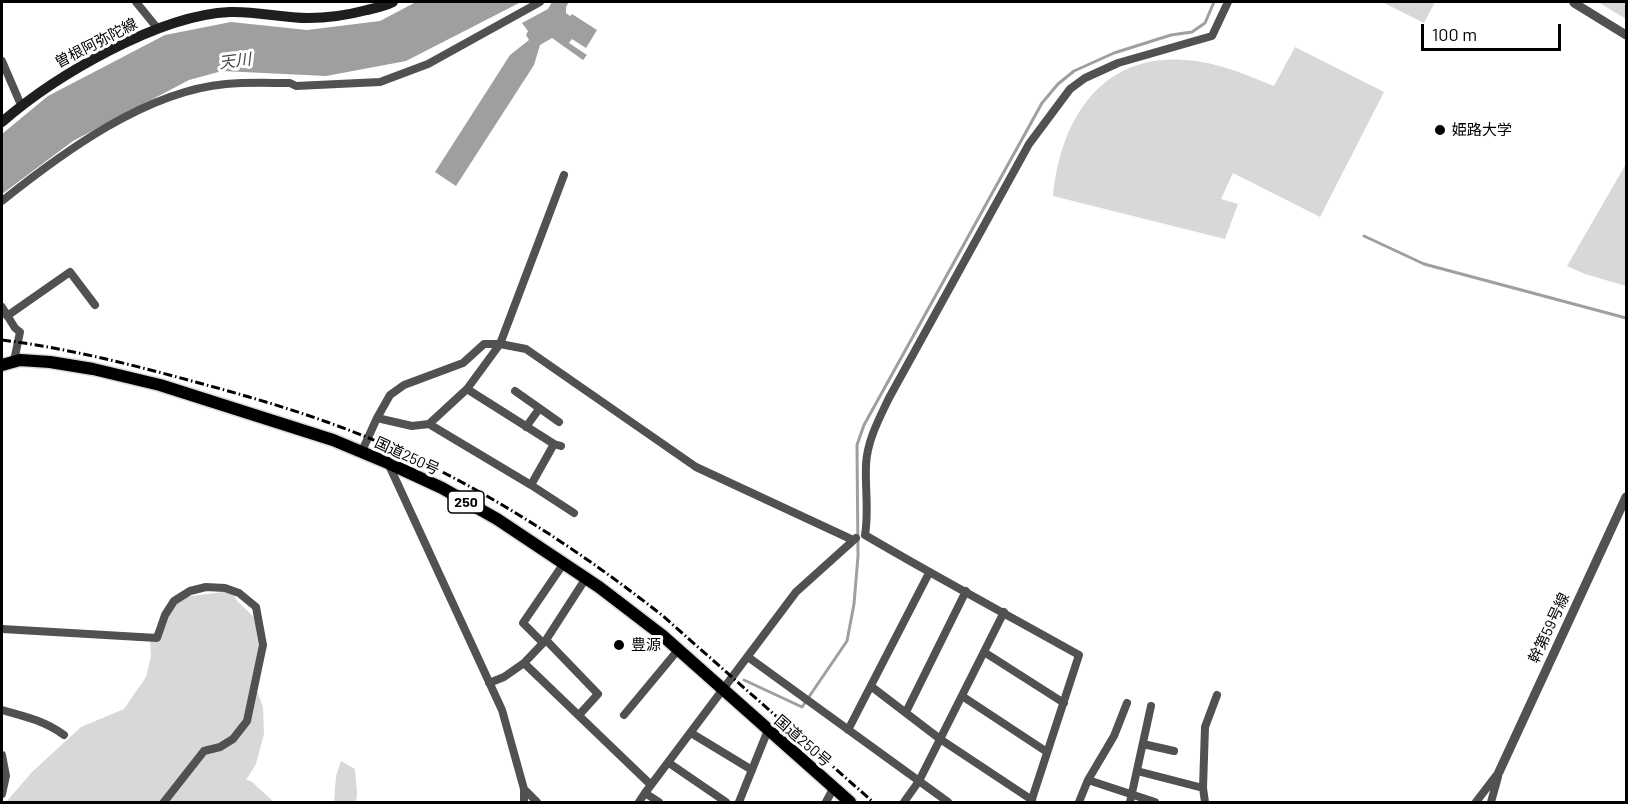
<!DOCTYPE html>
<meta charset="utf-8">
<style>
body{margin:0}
#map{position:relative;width:1628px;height:804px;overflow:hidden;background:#fff;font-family:Barlow,sans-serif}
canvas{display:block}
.frame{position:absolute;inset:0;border:3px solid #000;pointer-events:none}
.scale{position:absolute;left:1421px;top:24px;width:140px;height:27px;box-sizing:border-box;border:3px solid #000;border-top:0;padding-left:8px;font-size:18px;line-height:21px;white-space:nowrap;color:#000;-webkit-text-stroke:4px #fff;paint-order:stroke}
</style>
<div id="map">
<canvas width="1628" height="804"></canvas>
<div class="frame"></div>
<div class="scale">100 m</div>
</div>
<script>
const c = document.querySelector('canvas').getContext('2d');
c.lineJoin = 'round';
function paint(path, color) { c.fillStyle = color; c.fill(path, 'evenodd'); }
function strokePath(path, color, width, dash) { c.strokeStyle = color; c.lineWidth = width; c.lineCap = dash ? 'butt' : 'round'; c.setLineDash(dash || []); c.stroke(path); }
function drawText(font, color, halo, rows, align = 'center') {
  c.font = font + ' Barlow,"Noto Sans JP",sans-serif'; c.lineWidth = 6; c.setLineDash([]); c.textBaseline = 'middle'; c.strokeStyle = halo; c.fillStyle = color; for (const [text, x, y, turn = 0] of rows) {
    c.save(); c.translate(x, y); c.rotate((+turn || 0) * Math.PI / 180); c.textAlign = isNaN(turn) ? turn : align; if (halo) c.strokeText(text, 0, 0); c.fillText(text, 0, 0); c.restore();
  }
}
const green = new Path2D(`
 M1382 2H1435L1424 23Z
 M1598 2H1626V19Z
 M1295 47 1384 92 1320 217 1233 173 1221 199 1238 204 1225 239 1053 196C1061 115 1105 48 1196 61 1224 65 1249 76 1274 86Z
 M1626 164V286L1585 274 1567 266Z
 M231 591 238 602 254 617 259 648 253 680 263 707 264 734 256 764 246 780 251 781 274 802H6L32 772 81 727 124 709 146 677 151 656 150 639 172 605 184 597Z
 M341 761 355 769 357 794 356 802H334L336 776Z`);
const water = new Path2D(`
 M416 2H521L406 61 326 76 222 71 189 80 73 141 2 194V134L48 96 165 35 231 22 307 30 380 21Z
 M552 2H569L566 7V13L570 16 572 14 597 30 586 48 572 39 569 43 587 55 583 60 552 38 540 45 534 65 456 186 435 172 510 55 529 40 526 35 528 31 522 23 548 9Z`);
const stream = new Path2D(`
 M1364 236 1424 264 1626 318
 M744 680 802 707 847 641 854 604 858 556 857 445 864 425 1042 103 1058 84 1074 71 1114 53 1171 35 1192 32 1205 23 1214 2`);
const minor = new Path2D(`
 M136 2 158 29
 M2 61 21 105
 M2 201C62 153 146 91 226 84 247 82 269 83 290 83L296 86 380 82 428 64 540 2
 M2 307 15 328 20 332 14 361
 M7 316 70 272 95 305
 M467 389 554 444 561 446
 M515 391 559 422
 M377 418 412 426 429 424 467 389 500 344 526 349 696 467 853 540
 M429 424 531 485 574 513
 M526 427 539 409
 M362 451 377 418 390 395 404 385 463 363 484 344H500L564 175
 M388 463 502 710 524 789V802
 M531 485 554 444
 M865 535C869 512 865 489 866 465 867 441 879 419 889 398L1029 144 1070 89 1085 78 1118 63 1212 36 1228 2
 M865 535C936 577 1008 615 1079 655L1031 802
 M2 629 157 638 165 615 174 601 190 591 206 587 225 588 239 593 256 607 263 645 247 721 233 739 220 747 204 751 164 802
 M546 640 598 694 579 715
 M543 643 523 623 564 563
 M984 652 1064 703
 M748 657 948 802
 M524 663 546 640 586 578
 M489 683 504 677 524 663 651 785
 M872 687 940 739 1032 800
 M962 696 1047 752
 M2 710C24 716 45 721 64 735
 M906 712 966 591
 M624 715 678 650
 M848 730 929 573
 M691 733 752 770
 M1143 744 1174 751
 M2 755 6 776 2 794
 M669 763 726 802
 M1137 771 1203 788
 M1088 780 1155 802
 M524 789 537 802
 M645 793 659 802
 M639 802 645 793 796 592 856 538
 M739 802 768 730
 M826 802 834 787
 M904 802 919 781 1004 612
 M1079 802 1088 780 1114 736 1127 703
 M1130 802 1151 706
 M1205 802 1203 788 1205 727 1217 695
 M1476 802 1499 772
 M1491 802 1498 777`);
const tertiary = new Path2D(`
 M1574 3 1626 35
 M1499 772 1626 497`);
const secondary = new Path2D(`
 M2 122C55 76 158 15 230 12 256 11 282 18 308 18 328 18 348 15 367 10 376 8 385 6 393 2`);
const trunk = new Path2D(`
 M2 365 20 360 50 362 93 369 160 385 333 440 388 463 442 488 497 519 599 587 663 636 850 802`);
const rail = new Path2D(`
 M2 340C65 348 126 363 188 380 248 396 310 414 369 438 475 482 573 545 663 616L873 802`);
const markers = [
 [1440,130,6,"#000"],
 [619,645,6,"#000"]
];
const shields = [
 [466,502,36]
];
const shieldNames = [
 ["250",466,502]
];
const streetNames = [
 ["曽根阿弥陀線",96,43,-27],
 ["国道250号",407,456,25],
 ["幹第59号線",1549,628,-65],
 ["国道250号",803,741,41]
];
const poiNames = [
 ["姫路大学",1452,130],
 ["豊源",631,645]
];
const waterNames = [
 ["天川",235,61,-7]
];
paint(green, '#d8d8d8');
paint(water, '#9f9f9f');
strokePath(stream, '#9f9f9f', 3);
strokePath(trunk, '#dbdbdb', 15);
strokePath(minor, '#515151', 8);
strokePath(tertiary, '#515151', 9);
strokePath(secondary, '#1e1e1e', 10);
strokePath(trunk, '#000', 12);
strokePath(rail, '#000', 3, [9, 3, 1.5, 3]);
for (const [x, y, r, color] of markers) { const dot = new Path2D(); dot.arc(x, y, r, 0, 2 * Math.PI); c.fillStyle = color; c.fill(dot); strokePath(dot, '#fff', 2); }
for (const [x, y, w] of shields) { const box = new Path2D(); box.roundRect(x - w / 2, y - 11, w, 22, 4.5); c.fillStyle = '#fff'; c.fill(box); strokePath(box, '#000', 1.5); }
drawText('bold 14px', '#000', null, shieldNames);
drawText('15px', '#000', '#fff', streetNames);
drawText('15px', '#000', '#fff', poiNames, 'left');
drawText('italic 16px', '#404040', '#fff', waterNames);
</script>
